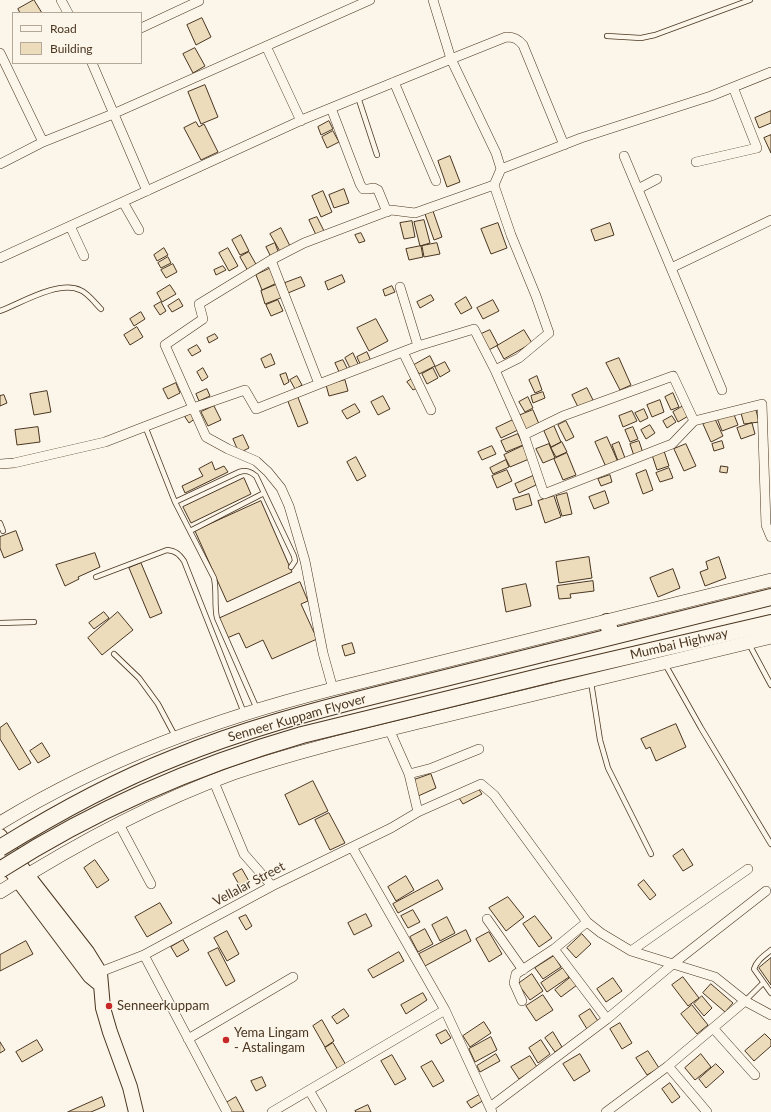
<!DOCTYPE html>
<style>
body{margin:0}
#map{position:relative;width:771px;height:1112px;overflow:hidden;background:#fbf6e9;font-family:Lato,sans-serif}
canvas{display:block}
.legend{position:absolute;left:12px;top:12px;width:130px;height:52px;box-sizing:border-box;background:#fbf6e9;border:1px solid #b4a999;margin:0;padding:5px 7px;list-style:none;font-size:12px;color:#4a3520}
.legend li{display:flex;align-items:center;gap:8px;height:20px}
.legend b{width:20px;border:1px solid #b4a999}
</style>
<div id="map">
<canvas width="771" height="1112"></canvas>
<ul class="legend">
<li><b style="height:5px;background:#fbf6e9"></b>Road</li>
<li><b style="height:11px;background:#ecdcbc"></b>Building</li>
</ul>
</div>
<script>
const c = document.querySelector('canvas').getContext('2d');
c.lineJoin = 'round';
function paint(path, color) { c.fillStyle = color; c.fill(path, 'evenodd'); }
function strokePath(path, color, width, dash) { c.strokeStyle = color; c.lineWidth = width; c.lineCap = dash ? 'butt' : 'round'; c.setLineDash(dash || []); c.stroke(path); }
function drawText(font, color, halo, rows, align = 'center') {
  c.font = font + ' Lato,sans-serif'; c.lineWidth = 3; c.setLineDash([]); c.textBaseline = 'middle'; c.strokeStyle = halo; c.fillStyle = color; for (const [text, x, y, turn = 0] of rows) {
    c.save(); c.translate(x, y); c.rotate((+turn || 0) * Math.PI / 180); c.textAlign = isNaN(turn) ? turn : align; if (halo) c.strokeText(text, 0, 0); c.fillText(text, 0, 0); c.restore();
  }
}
const building = new Path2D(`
 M34 0 42 13H20L18 9Z
 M202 18 211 37 196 45 187 25Z
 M195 48 205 66 193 73 183 54Z
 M205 85 218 117 201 124 188 92Z
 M771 111V123L759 128 755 118Z
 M329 121 333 129 321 135 318 127Z
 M196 122 199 127 204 124 218 152 201 160 184 128Z
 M333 131 339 142 327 148 322 137Z
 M771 135V153L764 138Z
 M450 156 460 182 447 187 438 161Z
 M344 189 349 203 334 208 329 195Z
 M323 191 332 212 321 217 312 196Z
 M433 211 442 237 434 240 425 214Z
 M317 217 325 233 317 237 309 220Z
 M424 220 430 243 420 246 414 222Z
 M412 221 415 237 404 239 400 223Z
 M498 223 507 248 491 254 481 229Z
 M610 223 614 235 595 241 591 230Z
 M281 228 291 248 281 253 270 234Z
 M361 233 365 241 359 243 355 235Z
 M241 235 249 251 240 255 232 240Z
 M275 243 279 254 271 257 266 247Z
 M437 243 440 254 424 257 422 246Z
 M421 246 423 257 409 260 406 249Z
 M164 248 168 255 157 261 154 255Z
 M228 248 238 266 229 271 219 253Z
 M249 252 257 266 248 271 240 257Z
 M168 257 171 263 161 268 158 263Z
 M173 264 177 272 166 278 161 270Z
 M223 266 226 270 216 275 214 270Z
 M271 268 277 283 262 290 256 275Z
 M342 275 345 282 328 290 325 282Z
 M301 277 305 286 288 293 285 283Z
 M278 284 283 297 265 304 261 291Z
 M170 285 176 294 162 302 157 293Z
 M392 286 395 292 385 296 383 290Z
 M431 295 434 300 420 308 417 302Z
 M466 297 472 308 461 314 455 304Z
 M179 299 183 306 172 312 168 306Z
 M278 300 283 311 271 316 266 305Z
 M493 300 499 311 483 319 477 308Z
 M161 302 166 311 160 315 154 306Z
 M141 312 145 319 134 326 130 319Z
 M376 319 388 341 369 351 357 328Z
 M137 327 143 337 130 345 124 335Z
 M490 330 498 345 487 351 479 335Z
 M524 330 532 343 504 359 497 346Z
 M215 334 218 338 209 343 207 338Z
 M197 345 201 351 192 356 188 350Z
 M367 352 371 361 361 366 357 357Z
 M353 353 359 366 351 370 345 358Z
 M271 354 275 364 265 368 261 359Z
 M430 356 435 366 419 374 414 365Z
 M619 358 631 385 620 390 606 363Z
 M343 360 348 370 340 374 335 363Z
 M445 362 450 371 440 377 435 367Z
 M203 368 208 377 202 381 197 372Z
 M433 368 438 378 427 384 422 374Z
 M286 373 289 382 284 385 280 375Z
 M297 376 302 385 295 389 290 380Z
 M537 376 542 390 535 393 529 380Z
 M413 378 419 387 413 390 407 382Z
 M345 380 348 391 329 396 326 385Z
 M176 383 180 393 168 399 163 389Z
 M587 388 594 402 579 409 572 395Z
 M207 389 210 396 199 401 196 394Z
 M47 391 51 412 34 415 30 394Z
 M543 392 545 398 533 403 531 396Z
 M673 393 679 407 671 410 665 397Z
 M4 395 7 403 0 406V396Z
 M297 395 308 423 298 427 287 399Z
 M383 396 390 409 378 415 371 402Z
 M528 397 533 408 525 412 519 402Z
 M660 400 664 412 652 417 647 405Z
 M355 404 360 412 347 419 342 411Z
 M685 405 690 415 678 422 673 412Z
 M214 406 221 420 208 426 201 412Z
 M644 409 648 418 640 422 635 413Z
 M533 410 539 424 524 431 518 416Z
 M756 410 759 422 744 424 741 413Z
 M632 411 637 421 623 427 619 416Z
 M192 412 196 418 189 423 185 417Z
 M733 412 738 425 722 431 717 418Z
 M672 416 676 422 667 428 663 421Z
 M715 419 723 436 711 442 703 424Z
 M513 420 518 430 501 438 496 428Z
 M566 421 574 437 566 441 558 425Z
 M752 423 755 434 741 439 737 428Z
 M650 425 655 433 646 439 641 430Z
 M554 426 561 442 551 447 544 431Z
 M38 427 40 442 17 445 15 430Z
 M633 427 638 439 630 442 625 430Z
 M518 434 523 445 506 452 501 441Z
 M243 435 249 448 239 453 233 439Z
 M607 437 618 462 606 467 595 442Z
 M639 441 643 453 634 456 630 444Z
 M722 441 724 448 714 451 712 444Z
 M562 442 567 452 556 457 551 448Z
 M619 442 625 458 618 461 612 445Z
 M549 444 555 458 543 463 536 449Z
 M686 444 696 466 684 471 674 449Z
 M492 446 496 454 482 460 478 452Z
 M523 446 529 459 510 467 504 455Z
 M664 451 669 466 657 470 652 455Z
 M567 453 576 475 563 480 554 459Z
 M356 457 366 476 357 481 347 462Z
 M506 460 509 467 493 474 490 468Z
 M212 462 215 470 224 466 228 472 185 493 182 486 203 476 199 469Z
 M721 466 728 467 727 473 720 472Z
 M669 468 673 478 660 482 656 473Z
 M507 470 512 481 497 488 492 476Z
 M646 470 653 490 643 494 636 474Z
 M610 475 612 482 601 486 598 479Z
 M533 476 536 485 519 493 515 484Z
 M244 478 251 494 191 523 183 507Z
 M605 491 609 503 594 509 589 497Z
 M567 493 572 514 562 516 556 496Z
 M529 494 532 505 516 510 513 499Z
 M554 496 561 517 545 523 538 501Z
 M261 501 292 572 227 602 195 531Z
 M16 531 23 550 4 558 0 548V537Z
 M95 553 100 567 78 577 79 579 65 586 56 565Z
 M589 557 592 578 559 583 556 562Z
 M719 557 726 578 705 586 700 572 708 569 706 562Z
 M141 563 162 613 150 618 129 568Z
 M673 569 680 588 658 597 650 578Z
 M593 581 594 591 570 594 571 598 559 599 557 586Z
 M300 582 308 601 301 604 317 639 272 659 263 640 246 648 239 633 227 638 218 619Z
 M526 584 531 606 506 612 502 589Z
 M104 612 109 618 94 629 89 623Z
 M118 612 133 630 102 655 88 638Z
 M352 643 355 653 345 656 342 646Z
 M7 723 31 763 19 770 0 739V728Z
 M676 724 686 747 656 761 650 747 646 749 641 739Z
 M42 743 50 756 38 763 30 751Z
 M431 774 436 788 416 797 414 780Z
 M313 781 328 811 299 825 285 795Z
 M478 788 482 794 463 804 459 798Z
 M329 813 345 843 330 850 315 820Z
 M683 849 693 865 683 871 673 856Z
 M95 860 109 880 97 888 84 868Z
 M242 869 250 883 241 888 233 874Z
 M406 876 414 890 396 901 388 887Z
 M438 880 443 889 398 913 393 904Z
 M644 880 656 895 650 900 638 885Z
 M508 897 524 917 506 931 489 908Z
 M160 903 172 923 147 937 135 917Z
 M413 910 420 922 408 928 401 916Z
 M366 914 372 926 354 935 348 923Z
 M246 915 252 926 246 930 239 918Z
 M535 916 552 938 539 947 523 924Z
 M447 917 455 933 440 941 432 925Z
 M425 929 433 944 418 952 410 937Z
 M466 930 471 941 425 966 419 954Z
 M227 931 239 954 227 961 214 938Z
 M489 932 502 954 489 962 476 939Z
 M582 934 591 944 576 958 567 948Z
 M183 940 189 950 177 957 171 947Z
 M26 941 33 954 0 971V955Z
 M218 948 235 981 226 986 208 953Z
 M399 952 404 961 373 978 368 970Z
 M554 956 561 967 543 979 535 968Z
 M771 958V985L759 968Z
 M563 968 569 977 547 992 541 983Z
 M532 974 543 991 530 1000 518 984Z
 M571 977 577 985 561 997 555 990Z
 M683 977 699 998 688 1006 672 985Z
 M613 978 622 991 606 1002 597 989Z
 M711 984 733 1003 725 1012 703 993Z
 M423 993 427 1000 406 1014 401 1005Z
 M543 995 553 1010 536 1021 526 1006Z
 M702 996 712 1008 704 1016 694 1004Z
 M692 1005 708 1025 697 1034 681 1014Z
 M344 1009 349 1016 337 1024 332 1017Z
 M590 1009 598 1021 587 1029 579 1016Z
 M322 1020 334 1041 325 1047 313 1026Z
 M484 1022 491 1033 470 1047 463 1036Z
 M620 1023 632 1043 622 1049 610 1029Z
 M446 1030 451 1038 441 1044 436 1035Z
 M553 1032 562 1047 555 1052 545 1038Z
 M765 1034 771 1040V1046L754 1061 745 1051Z
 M491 1037 497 1050 475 1062 469 1049Z
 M37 1040 43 1050 22 1062 16 1052Z
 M541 1040 550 1054 538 1063 529 1048Z
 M0 1042 5 1050 0 1053Z
 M333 1043 346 1065 338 1070 325 1048Z
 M648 1051 659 1068 647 1075 636 1058Z
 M496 1054 500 1061 480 1072 477 1066Z
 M580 1054 590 1071 574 1081 563 1064Z
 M701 1054 711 1067 695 1080 685 1068Z
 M392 1055 406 1079 395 1085 381 1061Z
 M530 1056 537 1067 519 1079 511 1067Z
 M432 1061 444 1081 433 1087 421 1067Z
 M716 1064 724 1072 706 1088 699 1079Z
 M262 1077 266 1086 256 1091 251 1081Z
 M670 1083 680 1097 672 1103 662 1089Z
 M481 1094 484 1100 471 1108 467 1102Z
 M102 1097 105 1106 91 1112H68Z
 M236 1097 244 1112H231L226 1103Z
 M368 1105 371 1112H356L355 1111Z`);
const lane = new Path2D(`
 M607 36 641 38 655 35 750 0
 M358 97 377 155
 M0 311C21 303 59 280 80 290 88 293 95 303 101 309
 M145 426 175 502 214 578C217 592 214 605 217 618L257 709
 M175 502 239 472C246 470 250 471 256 476L294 556 295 561 291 567
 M0 523 3 531
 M190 531 264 493
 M96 577 167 550C176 551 179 554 184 561L244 713
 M0 623 34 622
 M749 644 771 685
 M114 654 139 678 158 704 175 736
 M665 664 701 728 771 844
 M591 682 600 740 608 768 651 854
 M771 950C764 956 757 960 754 969L771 993
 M745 1001 763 983`);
const street = new Path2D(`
 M61 0 68 13
 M433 0 451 59 506 37C514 37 518 39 523 45L564 145
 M141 28 199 1 198 0
 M266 46 301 121
 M0 53 43 142
 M92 63 147 191
 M394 82 436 181
 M331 108 360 184 363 189H368L374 188 378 190 387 212
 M624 156 722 390
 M696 162 757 148 733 87
 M0 164 43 142 113 114 370 0
 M501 169 581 138 711 96 771 72
 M638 189 657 179
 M123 202 139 230
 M70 226 84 256
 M0 258 304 119 451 59 496 153 501 169 494 185
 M271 260 319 384
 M671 268 771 220
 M400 287 418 346
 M403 352 431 410
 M495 370 519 358 549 333 536 296 511 235 494 185 415 213 391 210 304 243 271 260 199 304 203 319 165 345 193 408 245 390 256 409 319 384 418 346 474 329 495 370 524 435 563 416 673 376 694 421 762 404 766 525 771 537
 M524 435 544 494 672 444 694 421
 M0 464 14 463 105 442 193 408 206 437 228 449 256 461 268 472 281 488 289 506 305 561 323 653 333 689
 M389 729 409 774 418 812
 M409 774 432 768 479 749
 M214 782 244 854 272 886
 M119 824 151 884
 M352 847 445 1010 492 1112
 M487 919 523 970
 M554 949 607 1019
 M631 951 748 869
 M144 955 227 1112
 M95 974 144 955 272 886 391 828 418 812 481 784 494 795 587 922 601 933 631 951 715 977 745 1001 771 1015
 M522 1001 514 983 516 974 554 949 587 922
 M713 1028 755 1075
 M188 1039 293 977
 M668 1066 707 1112
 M309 1090 322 1112
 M490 1107 607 1019 674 963 766 891
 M272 1112 445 1010
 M606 1112 668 1066 745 1001`);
const secondary = new Path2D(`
 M0 823C105 759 215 719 333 689L771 580
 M0 892C74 845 151 803 234 773 301 750 371 734 440 717 550 690 661 664 771 637`);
const primary = new Path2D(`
 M0 836 27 875 87 952 100 973 103 1008 110 1032 130 1087 136 1112
 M0 856 90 976 101 985`);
const highway = new Path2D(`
 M607 622 612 636
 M546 653 771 597
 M551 674 771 623`);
const highwayBridge = new Path2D(`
 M0 848C55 814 113 782 174 758 242 730 313 711 385 693 439 680 492 666 546 653
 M0 870C93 810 195 766 302 735L551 674`);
const markers = [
 [109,1006,4,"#c62828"],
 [226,1040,4,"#c62828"]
];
const streetNames = [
 ["Mumbai Highway",679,644,-13],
 ["Senneer Kuppam Flyover",297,718,-16],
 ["Vellalar Street",249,884,-28]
];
const poiNames = [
 ["Senneerkuppam",117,1006],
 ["Yema Lingam",234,1033],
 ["- Astalingam",234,1048]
];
paint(building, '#ecdcbc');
strokePath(building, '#4a3520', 1);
strokePath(lane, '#4a3520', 6);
strokePath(street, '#4a3520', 10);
strokePath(secondary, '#4a3520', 14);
strokePath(primary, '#4a3520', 16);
strokePath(highway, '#4a3520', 18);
strokePath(lane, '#fbf6e9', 4.5);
strokePath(street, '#fbf6e9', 9);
strokePath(secondary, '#fbf6e9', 13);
strokePath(primary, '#fbf6e9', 14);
strokePath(highway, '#fbf6e9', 16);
strokePath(highwayBridge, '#4a3520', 18, []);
strokePath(highwayBridge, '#fbf6e9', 16);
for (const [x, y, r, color] of markers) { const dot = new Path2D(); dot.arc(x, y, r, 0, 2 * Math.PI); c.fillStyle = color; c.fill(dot); strokePath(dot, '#fbf6e9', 1.5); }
drawText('13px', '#4a3520', '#fbf6e9', streetNames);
drawText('13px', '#4a3520', '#fbf6e9', poiNames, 'left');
</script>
